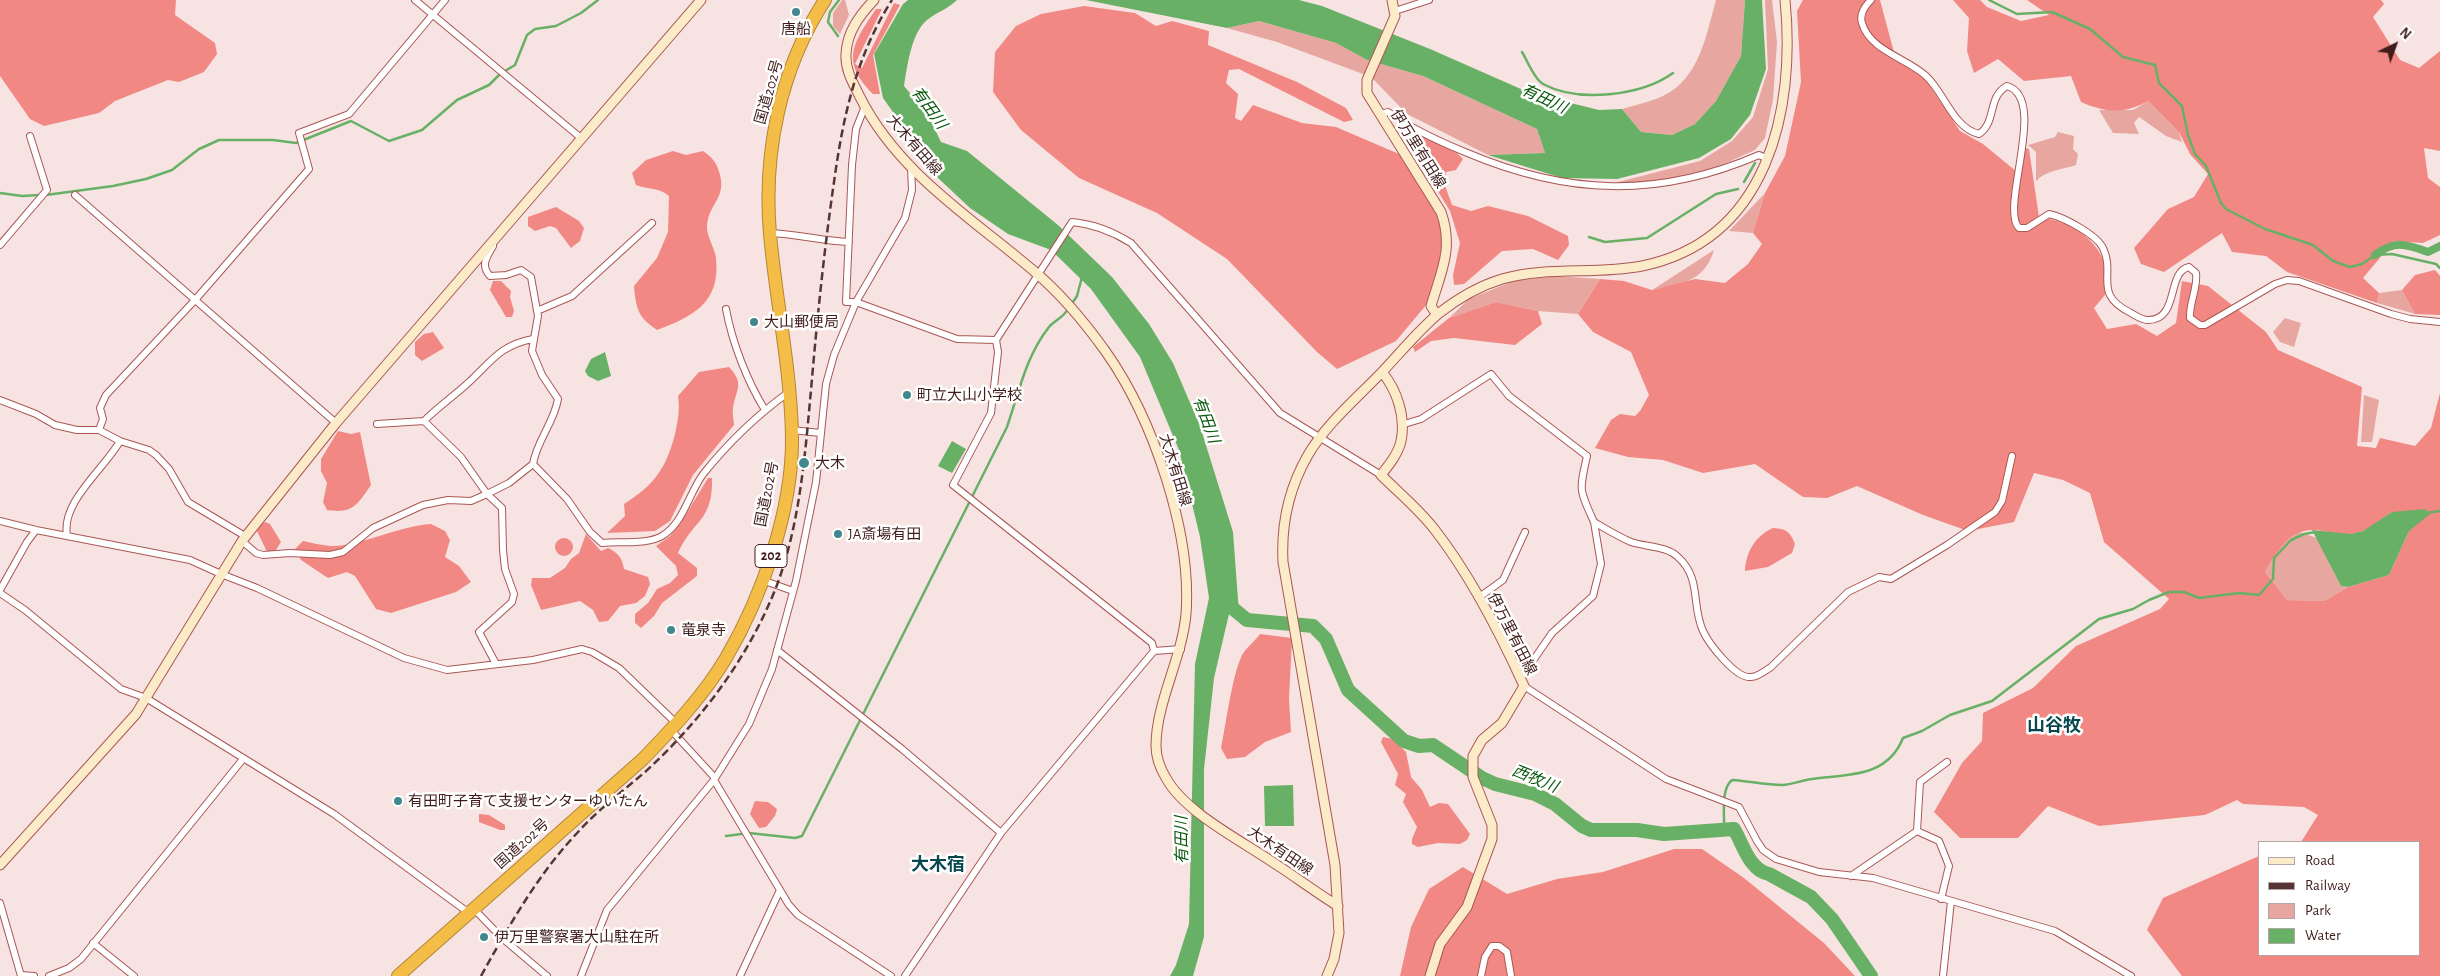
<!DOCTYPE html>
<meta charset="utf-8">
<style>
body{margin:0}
#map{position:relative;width:2440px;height:976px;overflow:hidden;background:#f7e4e2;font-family:"Alegreya Sans",sans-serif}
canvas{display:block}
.legend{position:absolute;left:2258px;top:841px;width:162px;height:115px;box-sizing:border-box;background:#fff;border:1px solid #b3a5a4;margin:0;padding:6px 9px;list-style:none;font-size:15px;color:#401d1c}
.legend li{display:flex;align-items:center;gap:10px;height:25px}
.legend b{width:25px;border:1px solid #b3a5a4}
.north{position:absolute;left:2370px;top:20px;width:50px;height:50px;-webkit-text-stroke:4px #fff;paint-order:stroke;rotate:42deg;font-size:14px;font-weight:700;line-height:20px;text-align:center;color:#401d1c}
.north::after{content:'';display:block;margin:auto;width:18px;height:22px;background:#401d1c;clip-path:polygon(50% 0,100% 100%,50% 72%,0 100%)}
</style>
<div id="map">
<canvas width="2440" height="976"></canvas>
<ul class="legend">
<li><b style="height:6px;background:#fbebc8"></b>Road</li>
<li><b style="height:6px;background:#563534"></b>Railway</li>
<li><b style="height:14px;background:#e8a6a1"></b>Park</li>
<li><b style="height:14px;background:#68b065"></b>Water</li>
</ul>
<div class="north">N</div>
</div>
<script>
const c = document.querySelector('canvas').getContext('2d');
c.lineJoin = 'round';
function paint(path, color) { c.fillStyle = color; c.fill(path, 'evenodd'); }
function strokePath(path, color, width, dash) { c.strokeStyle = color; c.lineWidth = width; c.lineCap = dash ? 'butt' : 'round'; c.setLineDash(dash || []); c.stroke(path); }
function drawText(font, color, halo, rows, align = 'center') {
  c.font = font + ' "Alegreya Sans","Noto Sans JP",sans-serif'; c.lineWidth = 5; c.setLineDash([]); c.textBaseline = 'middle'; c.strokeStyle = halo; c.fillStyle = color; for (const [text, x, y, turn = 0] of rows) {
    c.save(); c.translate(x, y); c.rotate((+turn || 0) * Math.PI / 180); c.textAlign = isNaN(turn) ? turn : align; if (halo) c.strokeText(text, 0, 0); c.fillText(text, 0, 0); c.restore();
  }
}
const green = new Path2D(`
 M842 0H845L849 15 840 34 833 26V13Z
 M1716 0H1745L1741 56 1716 101 1695 124 1672 135 1641 132 1622 109C1635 105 1650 102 1663 96 1700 78 1706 35 1716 0Z
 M1765 0H1772L1777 42 1773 100 1765 138 1755 150 1715 168 1654 182H1618L1700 161 1732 141 1753 117 1768 69Z
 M1259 21 1336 43 1367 60 1423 76 1537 129 1545 153 1488 155 1407 114 1371 77 1277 42 1227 28Z
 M2148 101 2179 132 2182 142 2166 136 2139 117 2134 123 2139 134 2113 133 2099 110H2133Z
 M2058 132 2074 136 2073 149 2078 154 2076 165C2061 170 2047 170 2036 181V152L2028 145 2055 137Z
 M1765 193 1753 233 1729 231Z
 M1714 250C1704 283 1681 283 1652 290Z
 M1555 276 1600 279 1578 314 1538 311 1496 302 1449 318 1469 299 1513 281Z
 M2402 290 2415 314 2377 303 2379 293Z
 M2285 318 2301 323 2294 347 2280 342 2273 332Z
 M2364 395 2379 400 2372 442H2361Z
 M2299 532 2317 538 2341 586 2348 587 2324 601 2287 600 2265 572 2281 545Z`);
const forest = new Path2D(`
 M0 0H176L175 15 215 43 217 54 204 72 179 82 168 80 115 101 99 113 44 126 30 119 0 76Z
 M1803 0H1880L1896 60 1923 76 1960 131 1983 144 2017 172 2022 147 2029 149 2039 217C2064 220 2094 235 2103 260 2107 270 2105 285 2105 295L2094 308 2107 329 2136 324 2157 336 2176 323 2182 281 2208 286 2266 332 2278 350 2362 387 2357 446 2376 448 2380 438 2415 446 2431 428 2440 393V976H2182L2147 930 2163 898 2259 856V955H2419V842H2301L2318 815 2304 807 2243 804 2237 800 2205 815 2099 826 2048 806 2018 838H1960L1934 812 1962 763 1982 741 1983 713 2033 688 2076 646 2160 609 2169 599 2104 542 2090 493 2063 480 2034 473 2014 522 1968 531 1923 515 1857 486 1827 498 1803 497 1755 464 1703 473 1663 460 1628 457 1595 448 1611 420 1620 414 1635 416 1640 411 1649 395 1631 352 1593 332 1578 314 1600 279 1624 281 1652 290 1695 279 1725 283 1748 264 1762 244 1753 233 1765 193 1785 156 1801 82 1797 11ZM2392 512 2409 531 2389 575 2348 587 2324 601 2287 600 2265 572C2277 552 2289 528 2316 530 2327 531 2340 535 2351 534 2366 533 2380 520 2392 512Z
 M1953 0H1980L1987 7 2021 21 2049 15 2027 0H2381L2384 4 2373 17 2400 60 2419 68 2440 51V151L2424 148 2428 178 2440 187V235L2423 243 2394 241 2363 278 2379 293 2377 303 2287 272 2266 256 2232 252 2222 233 2164 272 2141 264 2134 248 2168 209 2194 197 2208 174 2190 154 2179 132 2148 101C2125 114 2106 113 2081 102L2071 76 2024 81 1998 59 1974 73 1967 51 1969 18Z
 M894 3 900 5 873 55 880 94H873C840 61 853 43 876 9H882L855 64 862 68Z
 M1084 6 1135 13 1156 26 1172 21 1209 31 1208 45 1297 82 1346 108 1353 120 1344 122 1239 69 1229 70 1226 83 1238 94 1235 118 1241 121 1253 105 1302 123 1336 127 1399 154 1436 208 1442 230 1440 269 1427 304 1396 341 1337 369 1317 352 1227 259 1157 213 1079 178 1021 130 993 92 995 52 1016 26 1041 14Z
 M1413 131 1457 153 1463 159 1456 170 1446 172 1444 183 1452 205 1471 211 1488 206 1528 216 1568 236 1569 245 1558 260 1533 249 1502 251 1464 284 1454 285 1453 275 1460 243 1450 211 1431 180 1428 163 1404 137 1406 133Z
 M673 151 686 155 703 151C713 158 717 163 720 175 726 198 709 204 707 225 706 236 715 248 716 258 721 303 692 317 657 330 638 317 636 309 634 286L657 258 668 232 669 196C659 187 648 190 636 185L632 173 646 160Z
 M556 207 579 221 584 228 580 241 571 248 556 228 550 226 535 231 528 226V217Z
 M2435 270 2440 276V315L2415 314 2402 290 2415 275Z
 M493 281H501L511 291 510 297 514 311 512 317H506L490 290Z
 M1496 302 1538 311 1542 324 1515 345 1454 338 1431 341 1415 352 1413 347 1449 318Z
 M433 332 444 348 422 361 415 355V342L424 334Z
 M729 367C745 384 736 389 733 408 732 413 734 420 734 425L693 475 670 521 655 531 607 533 625 516 624 504C654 485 666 469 675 434 678 420 680 411 678 396L699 372Z
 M338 431 351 434 360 432 371 485C357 505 353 514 327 510L323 502 327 483 321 471V459Z
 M708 478H712C713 522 694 518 678 553L697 568V576L662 603 654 616 641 628 635 623V614L648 603 657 589 670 583 678 575 676 566 656 546 670 536 680 524Z
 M265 522 270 524 281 542 274 553 268 554 256 529Z
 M431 524 445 531 450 540 445 557 459 566 471 582 456 592 391 613 376 609 355 576 347 572 328 578 301 560 295 549 303 541C312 543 321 545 330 546 359 547 398 526 431 524Z
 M1773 528C1786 529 1790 531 1795 544L1792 553 1768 567 1745 571C1746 552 1755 536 1773 528Z
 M586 534 601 551 608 548C618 553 622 557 624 569L648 577 650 584 645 596 636 603 620 606 608 621 599 622 593 610 580 601 541 610 531 585 532 578H550L565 568 571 559 579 553Z
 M555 547a9 9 0 1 1 18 0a9 9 0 1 1-18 0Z
 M1260 634 1292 638 1289 699 1291 732 1265 742 1245 757 1227 759 1221 748C1226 724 1232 676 1242 655 1246 648 1255 641 1260 634Z
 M1383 737 1393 739 1406 752 1411 777 1422 790 1430 807 1439 803 1448 804 1470 834 1467 840 1460 844 1438 843 1418 847 1412 844V839L1417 827 1403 802 1406 794 1395 785 1398 774 1381 742Z
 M755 801 768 802 777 809 775 816 766 827 759 828 750 814Z
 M479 814 489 815 505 825V830H500L479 822Z
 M1674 849H1702L1744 878 1824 943 1855 976H1400L1411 927 1429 889 1463 867 1507 894 1557 879 1603 872Z`);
const water = new Path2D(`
 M908 0H957C948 9 937 12 927 20 911 33 907 68 904 86L928 115 941 142 967 151 1058 225 1112 277 1149 324 1173 363 1200 426 1233 532 1239 613 1229 614 1214 678 1204 769V937L1193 976H1170L1176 965 1189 924 1195 664 1209 598 1200 537 1179 450 1140 357 1091 289 1051 250 1008 234 970 208 921 162 905 129 883 98 874 54 903 4Z
 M1086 0H1299L1322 6 1430 49 1530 93 1599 110 1622 109 1641 132 1672 135 1695 124 1716 101 1741 56 1745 0H1762L1766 69 1750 115 1731 139 1699 158 1617 179 1562 178 1488 155 1545 153 1537 129 1423 76 1367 60 1336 43 1259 21 1227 28Z
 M605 352 611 376 598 381 588 376 585 371 591 359Z
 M952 441 966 449 952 473 938 466Z
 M2425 509 2430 514 2409 531 2389 575 2348 587 2341 586 2312 530 2351 534 2363 531 2392 512Z
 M1293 785 1294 826H1265L1264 786Z`);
const stream = new Path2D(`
 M1989 0 2017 14 2052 12 2090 29 2123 57 2155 65 2159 83 2182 106 2188 135 2195 154 2206 166 2221 203 2226 209 2265 229 2313 245 2333 261 2350 267 2362 264 2375 255 2392 254 2436 264 2440 268
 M838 36 828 22 830 12 839 0
 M1522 52C1527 60 1534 79 1543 84 1578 103 1641 96 1673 73
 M1744 182 1755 163
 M0 193 22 196 40 195
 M46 195 113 186 146 179 172 170 199 149 219 140H273L296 143 351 121 389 141 422 130 457 100 489 85 500 74 515 65 527 35 535 29 556 26 581 13 598 0
 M1589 237 1605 242 1647 238 1716 194 1738 189
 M1071 305 1077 296 1082 277
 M2425 513 2440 511
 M1724 830C1725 815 1720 790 1732 780 1748 781 1766 785 1782 785 1792 785 1802 780 1812 779 1848 774 1887 778 1903 738L1922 731 1950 715 1992 701 2099 619 2133 609 2149 600 2169 592H2184L2199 598 2239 593 2259 595 2273 579 2274 558 2291 540 2304 534 2316 532
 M726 836 749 833 795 838 802 836 1007 427C1019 392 1026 356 1049 327 1055 320 1063 318 1068 309`);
const canal = new Path2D(`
 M2375 255C2395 240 2405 244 2428 252L2440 246`);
const river = new Path2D(`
 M1225 602 1247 620 1313 626 1326 639 1348 690 1404 741 1419 746 1433 745 1482 778 1495 784 1535 794 1555 804 1582 826 1591 830H1637L1664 834 1734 829C1743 844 1749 870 1769 874L1811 897 1832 919 1871 976`);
const street = new Path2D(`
 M415 0 581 138
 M1871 0C1865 6 1859 14 1862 23 1870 51 1907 58 1926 76 1944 92 1953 128 1979 134 1997 122 1987 97 2007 86 2049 98 1999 208 2019 228H2027L2049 214C2063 217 2096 234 2103 248 2116 275 2092 294 2131 313 2136 316 2142 320 2148 320 2180 320 2166 272 2189 267L2196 273C2198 288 2189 303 2190 318L2200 325H2205L2275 284 2287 280 2299 281 2391 314 2410 319 2440 322
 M1395 11 1429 0
 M865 106 856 129 852 165 846 302H856L957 339 996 340
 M1381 114 1388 112C1412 129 1438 141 1465 152 1566 195 1657 199 1759 155L1768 159
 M75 195 336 423
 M770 233C797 234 822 241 849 242
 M0 245 47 190 30 136
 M493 246C487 257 480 265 490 276L506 275 521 270 531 277 538 316 532 351 542 375 558 399C554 423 537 440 533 464L567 499 590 532 602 543C619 541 646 545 662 536 684 523 689 492 704 473 729 442 757 415 789 392
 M726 309C732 342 747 381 765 410
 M537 311 572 296 652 223
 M0 400 36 414 55 425 77 430H99L120 441C105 468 61 502 67 535
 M424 421 461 457 487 494 502 508 503 550 505 569 514 594 512 602 479 632 496 664
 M377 424 424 421C438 407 454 396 468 383 491 362 500 345 533 339
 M1401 425 1421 419 1491 374 1509 396 1587 456C1579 491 1579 489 1594 522
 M99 430 103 419 100 408 106 395 195 300 309 169 299 133 349 114 445 0
 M791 430 821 433
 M120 441 149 450 156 455 169 469 188 502 245 536
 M0 521 36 530 190 560 221 574 257 588 404 658 447 670 533 660 582 649 592 652 619 668 677 724
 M242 541 256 553 263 555 290 553 330 555 343 552 373 528 423 505 448 500 471 501 487 494 509 483 533 464
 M762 580 793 591
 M0 590 27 542 36 530
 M0 593 25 610 121 689 146 698 334 814 469 913
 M1478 598 1503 580 1525 532
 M777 650 902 749 1001 833
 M1154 651 1152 643 953 485 991 413 998 352 996 340 1072 222C1094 224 1112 231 1131 243L1280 413 1381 475
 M1521 678 1552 633 1593 596 1601 564 1594 522C1606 529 1619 537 1631 542 1646 547 1667 546 1678 557 1702 579 1691 605 1703 631 1709 644 1736 679 1751 677 1758 677 1765 671 1771 667L1848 592 1879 577 1891 579 1947 545 1995 512 2002 501 2012 456
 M1524 686 1666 779 1739 807 1757 841 1763 850 1776 859 1819 872 1873 878 2055 931 2131 976
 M671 730 715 778
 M714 780 789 905 798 915 891 976
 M1917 831 1939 841 1949 866 1941 899
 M1851 876 1917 831 1920 782 1947 762
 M0 903 21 976
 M474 909 502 938 547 976
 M93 943 134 976
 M21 975 34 976
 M49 976 69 968 81 959 243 759
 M581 976 607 910 714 780 749 724 772 669 796 581 816 482 826 384 834 355 856 302 905 218 912 190 911 167
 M740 976 780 890
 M905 976 1001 833 1154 651 1181 649
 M1481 976 1485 957 1492 946H1499L1507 952 1511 976
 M1943 976 1951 901`);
const secondary = new Path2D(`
 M874 0C859 16 847 32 846 54 845 70 853 83 860 97 898 173 972 218 1035 272 1061 294 1086 324 1106 352 1153 419 1192 532 1186 614 1182 659 1156 702 1156 746 1156 758 1160 768 1166 778 1185 813 1244 842 1277 865 1297 878 1317 893 1338 906
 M1392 0 1395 16 1367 80V93L1441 212C1454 248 1441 272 1431 306L1437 315
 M1382 372C1397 390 1406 417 1401 441 1398 454 1389 465 1381 475 1399 493 1419 509 1435 530 1470 575 1500 633 1524 686L1502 723 1482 740 1473 756V777L1492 825V839L1467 907 1440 944 1430 976
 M0 865 136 714 242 541 336 423 701 0
 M1327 976 1334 959 1339 933 1335 865 1283 562C1281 524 1289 488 1308 455 1326 424 1357 398 1382 372 1400 353 1418 331 1438 314 1457 299 1479 286 1502 279 1548 266 1595 275 1642 266 1768 240 1796 110 1785 0`);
const highway = new Path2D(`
 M398 976 643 759C673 728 704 695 726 658 762 597 793 509 792 437 791 369 776 302 770 234 763 153 780 69 825 0`);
const rail = new Path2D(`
 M481 976C510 924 538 874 579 831 599 809 623 791 645 772 702 720 749 657 777 585 800 523 805 455 811 390 817 320 824 251 834 182 843 117 856 56 892 0`);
const markers = [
 [796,12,5,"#40878e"],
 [754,322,5,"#40878e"],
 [907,395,5,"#40878e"],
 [804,463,6,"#40878e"],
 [838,534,5,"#40878e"],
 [671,630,5,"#40878e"],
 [398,801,5,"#40878e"],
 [484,937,5,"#40878e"]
];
const shields = [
 [771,556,32]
];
const shieldNames = [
 ["202",771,556]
];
const poiNames = [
 ["唐船",796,29,"center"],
 ["大山郵便局",764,322],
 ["町立大山小学校",917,395],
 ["大木",815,463],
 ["JA斎場有田",848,534],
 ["竜泉寺",681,630],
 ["有田町子育て支援センターゆいたん",408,801],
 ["伊万里警察署大山駐在所",494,937]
];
const streetNames = [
 ["国道202号",769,92,-74],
 ["大木有田線",914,145,49],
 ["伊万里有田線",1418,149,58],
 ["大木有田線",1175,470,73],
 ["国道202号",767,494,-79],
 ["伊万里有田線",1512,634,63],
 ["国道202号",522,844,-42],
 ["大木有田線",1280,851,34]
];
const waterNames = [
 ["有田川",1544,99,25],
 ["有田川",929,108,54],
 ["有田川",1206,420,70],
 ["西牧川",1535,779,22],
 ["有田川",1182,840,-91]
];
const quarterNames = [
 ["山谷牧",2054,726],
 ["大木宿",938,865]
];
paint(green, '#e8a6a1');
paint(forest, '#f18884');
paint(water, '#68b065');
strokePath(stream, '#68b065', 2.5);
strokePath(canal, '#68b065', 8);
strokePath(river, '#68b065', 14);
strokePath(street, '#aa5754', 8);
strokePath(secondary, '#aa5754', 11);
strokePath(highway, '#b48538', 14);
strokePath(street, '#fff', 6);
strokePath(secondary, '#fbebc8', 9);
strokePath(highway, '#f3bd47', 12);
strokePath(rail, '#563534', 2.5, [8, 4]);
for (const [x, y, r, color] of markers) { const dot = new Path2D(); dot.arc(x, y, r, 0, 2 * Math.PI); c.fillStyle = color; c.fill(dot); strokePath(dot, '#fff', 2); }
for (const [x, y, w] of shields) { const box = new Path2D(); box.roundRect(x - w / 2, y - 11.5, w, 23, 4); c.fillStyle = '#fff'; c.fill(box); strokePath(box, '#401d1c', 1); }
drawText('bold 14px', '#401d1c', null, shieldNames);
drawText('15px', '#401d1c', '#fff', poiNames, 'left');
drawText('15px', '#401d1c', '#fff', streetNames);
drawText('italic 16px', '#0b590f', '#fff', waterNames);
drawText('bold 18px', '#06484d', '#fff', quarterNames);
</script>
